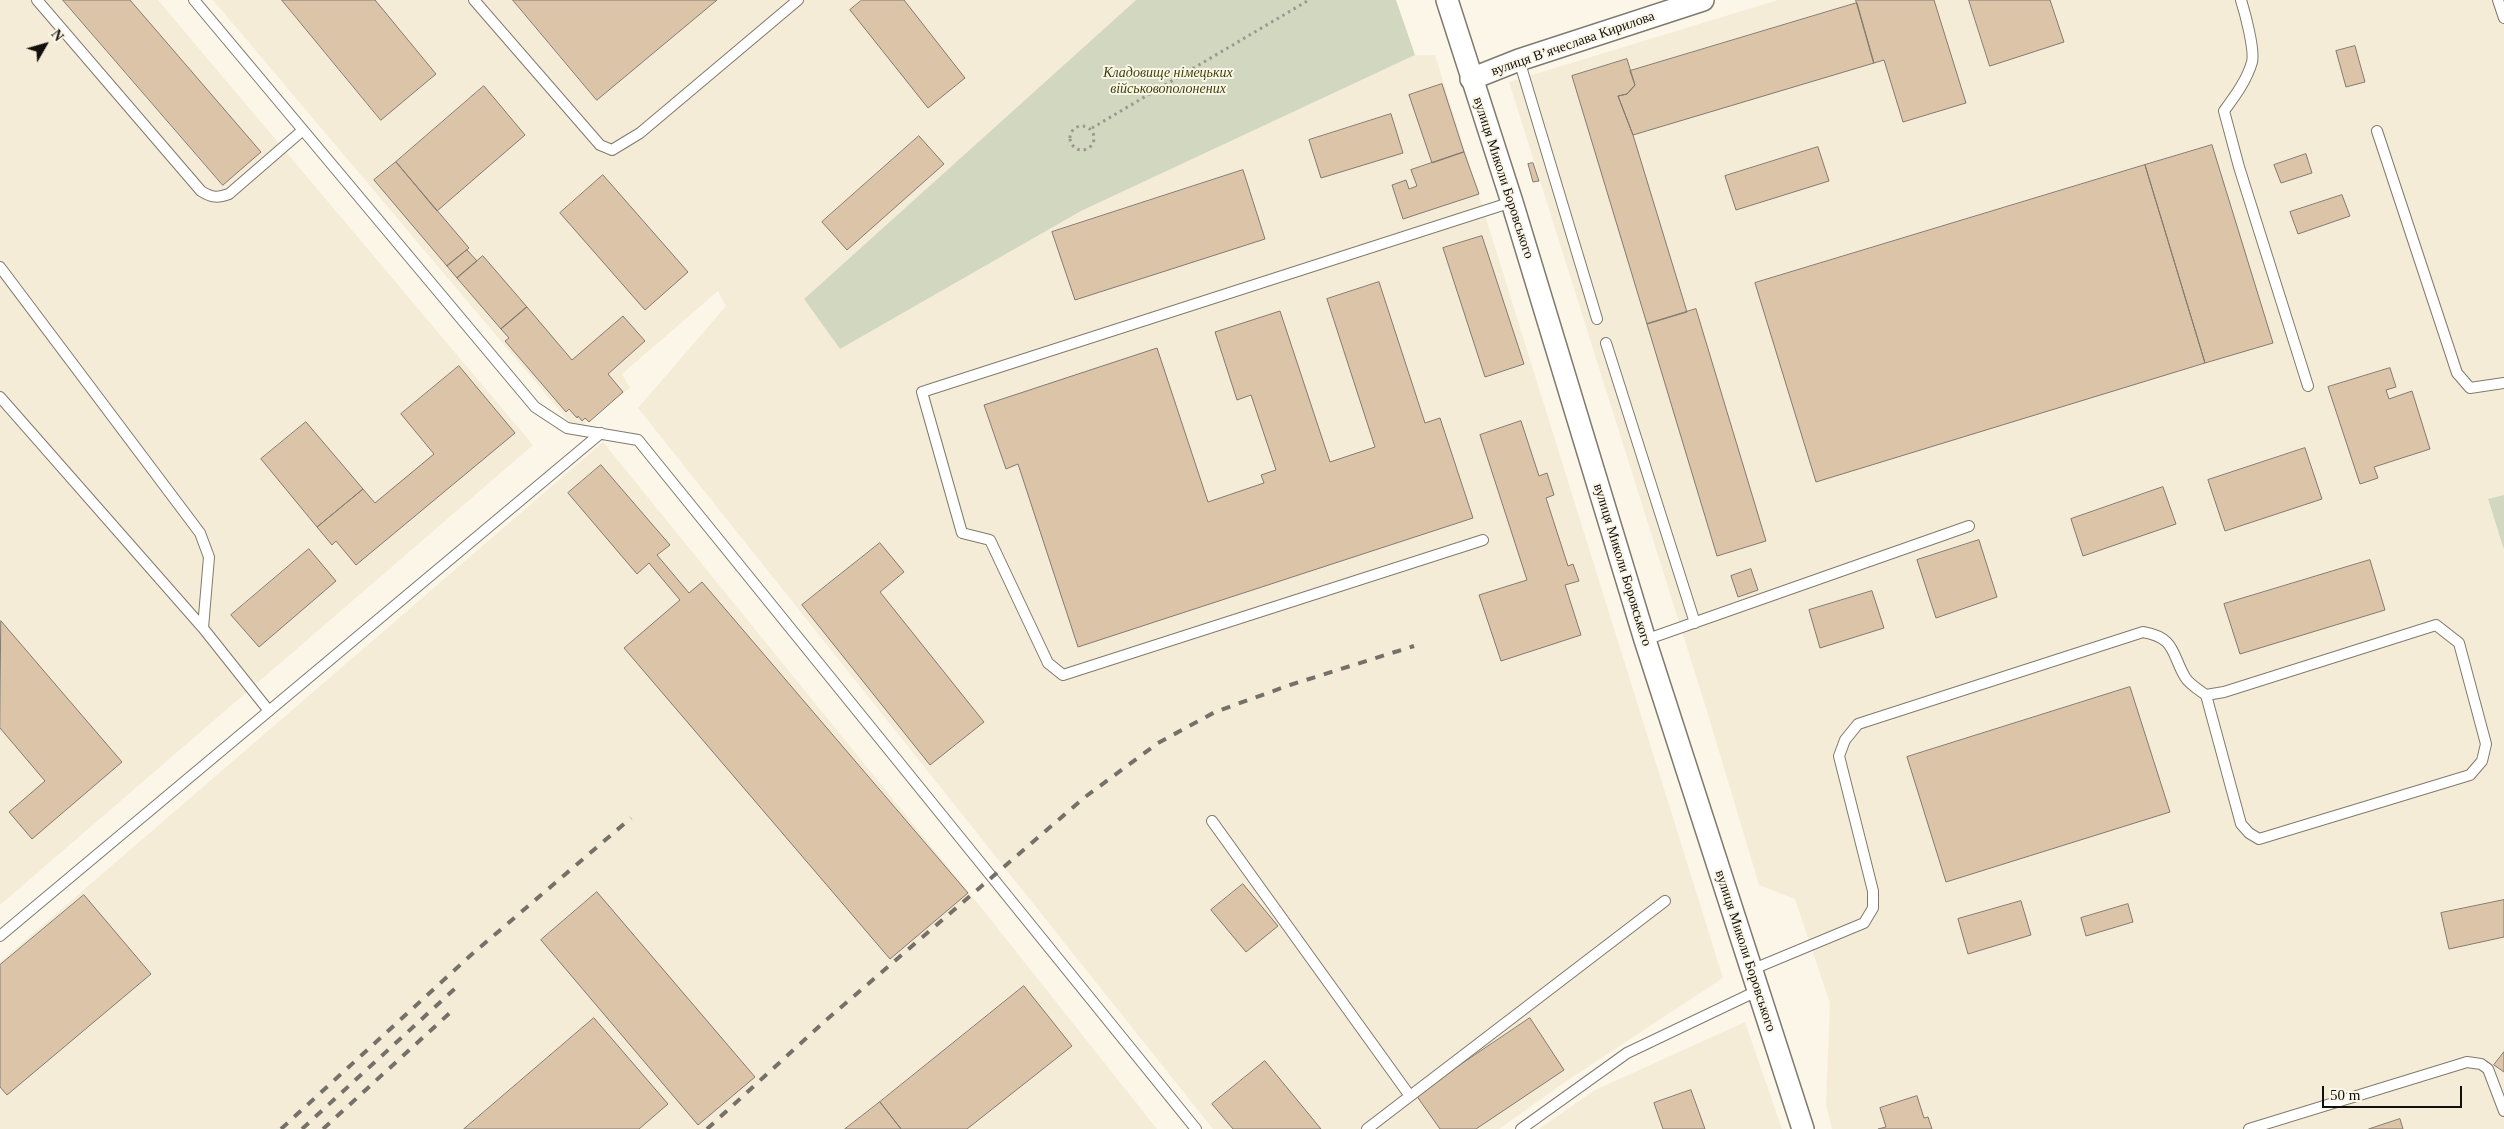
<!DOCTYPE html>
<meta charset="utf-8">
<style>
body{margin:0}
#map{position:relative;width:2504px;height:1129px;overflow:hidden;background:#fbf6e8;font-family:"Times New Roman",serif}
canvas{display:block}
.north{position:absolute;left:20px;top:20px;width:50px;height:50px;-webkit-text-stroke:4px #fbf6e8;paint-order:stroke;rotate:52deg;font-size:14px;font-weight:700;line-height:20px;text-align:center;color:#12100c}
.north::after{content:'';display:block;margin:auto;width:18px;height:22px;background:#12100c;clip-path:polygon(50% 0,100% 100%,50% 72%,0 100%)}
.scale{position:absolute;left:2322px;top:1086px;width:140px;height:22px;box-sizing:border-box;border:2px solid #12100c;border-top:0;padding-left:6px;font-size:15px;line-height:18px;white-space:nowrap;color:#12100c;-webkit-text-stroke:4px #fbf6e8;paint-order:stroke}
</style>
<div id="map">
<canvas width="2504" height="1129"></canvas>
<div class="north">N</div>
<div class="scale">50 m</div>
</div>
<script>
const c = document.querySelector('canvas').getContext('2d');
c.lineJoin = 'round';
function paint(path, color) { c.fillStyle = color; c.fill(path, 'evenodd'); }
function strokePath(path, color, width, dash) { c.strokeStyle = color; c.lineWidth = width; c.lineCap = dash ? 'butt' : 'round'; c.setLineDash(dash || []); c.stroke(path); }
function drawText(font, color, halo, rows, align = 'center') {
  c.font = font + ' "Times New Roman",serif'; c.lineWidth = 4; c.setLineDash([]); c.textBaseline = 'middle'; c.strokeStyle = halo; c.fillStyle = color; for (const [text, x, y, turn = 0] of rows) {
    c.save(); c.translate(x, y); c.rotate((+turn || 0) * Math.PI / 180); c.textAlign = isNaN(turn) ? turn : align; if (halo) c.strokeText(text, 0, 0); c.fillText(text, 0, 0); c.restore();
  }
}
const built = new Path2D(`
 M0 0H158L533 445 0 905Z
 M213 0H1136L804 299 840 349 1081 211 1415 55H1435L1723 978 1565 1082 1499 1129H1213L638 408 726 306 718 291 622 374 630 388 576 430Z
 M1778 0H2504V495L2488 500 2504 550V1129H1832L1826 1105 1830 1003 1795 899 1759 885 1707 711 1509 82Z
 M603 442 987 915 1157 1129H0V962Z
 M1745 1022 1782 1129H1539L1595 1090Z`);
const green = new Path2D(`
 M1136 0H1396L1415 55 1081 211 840 349 804 299Z
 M2504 495V550L2488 499Z`);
const building = new Path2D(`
 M63 0H130L261 152 223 185Z
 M282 0H375L436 74 381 120Z
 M513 0H717L597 100Z
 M862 0H904L965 78 928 108 850 10Z
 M1856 0H1934L1966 103 1903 122 1884 60 1874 63Z
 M1969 0H2050L2064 42 1990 66Z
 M1857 3 1874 63 1633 135 1618 96 1627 94 1635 85 1630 71Z
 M2355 46 2365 82 2346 87 2336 51Z
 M1627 59 1635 85 1627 94 1618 96 1633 135 1687 312 1647 324 1572 76Z
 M1442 84 1464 152 1432 163 1409 95Z
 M484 86 525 135 437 211 396 162Z
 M1391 114 1403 153 1321 178 1309 140Z
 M919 136 944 164 847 250 822 222Z
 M2212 145 2273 343 2205 363 2145 165Z
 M1818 147 1829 181 1736 210 1725 176Z
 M1464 152 1479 194 1403 219 1392 185 1406 180 1409 189 1417 186 1411 170Z
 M2306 154 2312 173 2281 183 2274 165Z
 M396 162 469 248 447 266 374 180Z
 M1533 163 1539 181 1533 182 1528 164Z
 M2145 165 2205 363 1816 482 1755 283Z
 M1243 170 1265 239 1075 300 1052 232Z
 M603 175 688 272 645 310 560 213Z
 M2342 195 2350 216 2298 234 2290 212Z
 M1482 236 1524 364 1485 377 1443 248Z
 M467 250 477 261 457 278 447 266Z
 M483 256 527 307 501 329 457 278Z
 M1379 282 1425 423 1440 418 1473 518 1078 647 1018 464 1006 469 984 405 1157 348 1208 502 1264 483 1261 475 1276 470 1251 395 1237 400 1215 332 1280 311 1330 462 1375 447 1327 299Z
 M527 307 572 360 623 316 645 341 608 374 623 392 589 422 585 418 582 421 578 416 577 418 569 409 566 412 505 341 509 338 501 329Z
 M1696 309 1766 541 1717 556 1647 324Z
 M459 366 515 433 356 565 336 541 332 545 317 527 363 489 375 503 434 454 401 414Z
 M2390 368 2396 387 2386 390 2389 399 2412 391 2430 449 2374 467 2378 478 2360 484 2328 387Z
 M1521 421 1539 476 1547 473 1554 495 1546 498 1568 566 1573 564 1579 581 1565 585 1581 635 1501 661 1479 595 1527 580 1480 435Z
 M306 422 363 489 317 527 261 459Z
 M2305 448 2322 499 2225 531 2208 480Z
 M601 465 670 545 657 555 689 593 702 582 968 893 890 959 624 648 680 600 649 563 637 574 568 493Z
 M2163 487 2176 524 2083 556 2071 519Z
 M1979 540 1997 597 1936 618 1917 560Z
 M880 543 904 572 880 592 984 722 930 765 802 605Z
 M309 549 336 581 259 647 231 615Z
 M2370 560 2385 610 2240 654 2224 604Z
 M1751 569 1758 590 1738 597 1731 576Z
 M1872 591 1884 628 1820 648 1809 610Z
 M1 621 122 762 32 839 9 812 45 781 0 728Z
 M2130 687 2170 812 1946 882 1907 757Z
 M1243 884 1278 926 1246 952 1211 910Z
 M597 892 755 1077 698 1125 541 940Z
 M84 895 151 974 7 1095 0 1087V965Z
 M2504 900V937L2449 949 2441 913Z
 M2021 901 2031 935 1968 954 1958 919Z
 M2128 904 2133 922 2086 936 2081 918Z
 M1024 986 1072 1046 967 1129H901L880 1102Z
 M594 1018 668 1104 639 1129H464Z
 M1530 1018 1564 1070 1476 1129H1440L1416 1095Z
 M2504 1052V1072L2494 1065Z
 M1265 1061 1321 1129H1233L1212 1104Z
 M1691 1090 1705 1129H1663L1654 1103Z
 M1917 1096 1924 1118 1928 1117 1932 1129H1878L1886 1127 1880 1108Z
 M880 1102 901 1129H845Z
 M2400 1119 2403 1129H2369Z`);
const path = new Path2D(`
 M1070 138a12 12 0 1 1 24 0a12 12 0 1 1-24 0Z
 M1092 128 1309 0`);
const service = new Path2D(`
 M37 0 201 191C212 198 218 198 229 194L303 130
 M194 0 535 407 567 428 638 440 1196 1129
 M474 0 600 145 612 150 640 133 798 0
 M2241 0C2245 13 2255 50 2252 62 2247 80 2235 96 2224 111L2239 167 2308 386
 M2498 0 2504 18
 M1519 60 1597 319
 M2377 131 2457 373 2470 388 2504 383
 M0 267 200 533 209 557 203 628
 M1606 343 1695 623
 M0 397 203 628 269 711
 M1483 540 1063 675 1048 663 990 540 962 533 922 392 1512 202
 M1645 640 1969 526
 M1212 821 1410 1096
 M0 936 601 433
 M1751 970 1864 923 1873 908V891L1839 756 1845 740 1858 724 2143 632C2176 638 2171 653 2185 677 2189 684 2199 690 2206 695L2224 692 2436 625 2459 643 2486 744 2482 761 2470 775 2259 839 2249 833 2241 824 2206 695
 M1367 1129 1665 901
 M1521 1129 1627 1053 1757 991
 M2249 1129 2467 1062 2481 1064 2488 1069 2504 1111`);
const minor = new Path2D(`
 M1447 0 1512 202 1645 640 1803 1129
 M1471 79 1519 60 1703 0`);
const rail = new Path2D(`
 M281 1129 471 955 631 818
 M302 1129 461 983
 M323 1129 453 1010
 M707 1129 825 1021 1085 797 1158 743 1215 712 1290 685 1414 646`);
const streetNames = [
 ["вулиця Вʼячеслава Кирилова",1573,44,-19],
 ["вулиця Миколи Боровського",1503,178,72],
 ["вулиця Миколи Боровського",1622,565,73],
 ["вулиця Миколи Боровського",1745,951,72]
];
const parkNames = [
 ["Кладовище німецьких",1168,73],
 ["військовополонених",1168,89]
];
paint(built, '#f5ecd7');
paint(green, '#d2d7c0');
paint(building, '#dbc4a8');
strokePath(building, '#847b71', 1);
strokePath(service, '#807a6e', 12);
strokePath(minor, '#807a6e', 24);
strokePath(path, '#9c988e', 3, [2.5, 4]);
strokePath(service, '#fff', 10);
strokePath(minor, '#fff', 21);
strokePath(rail, '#757169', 4, [9, 9]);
drawText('14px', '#12100c', '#fbf6e8', streetNames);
drawText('italic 14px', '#3c420b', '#fbf6e8', parkNames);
</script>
